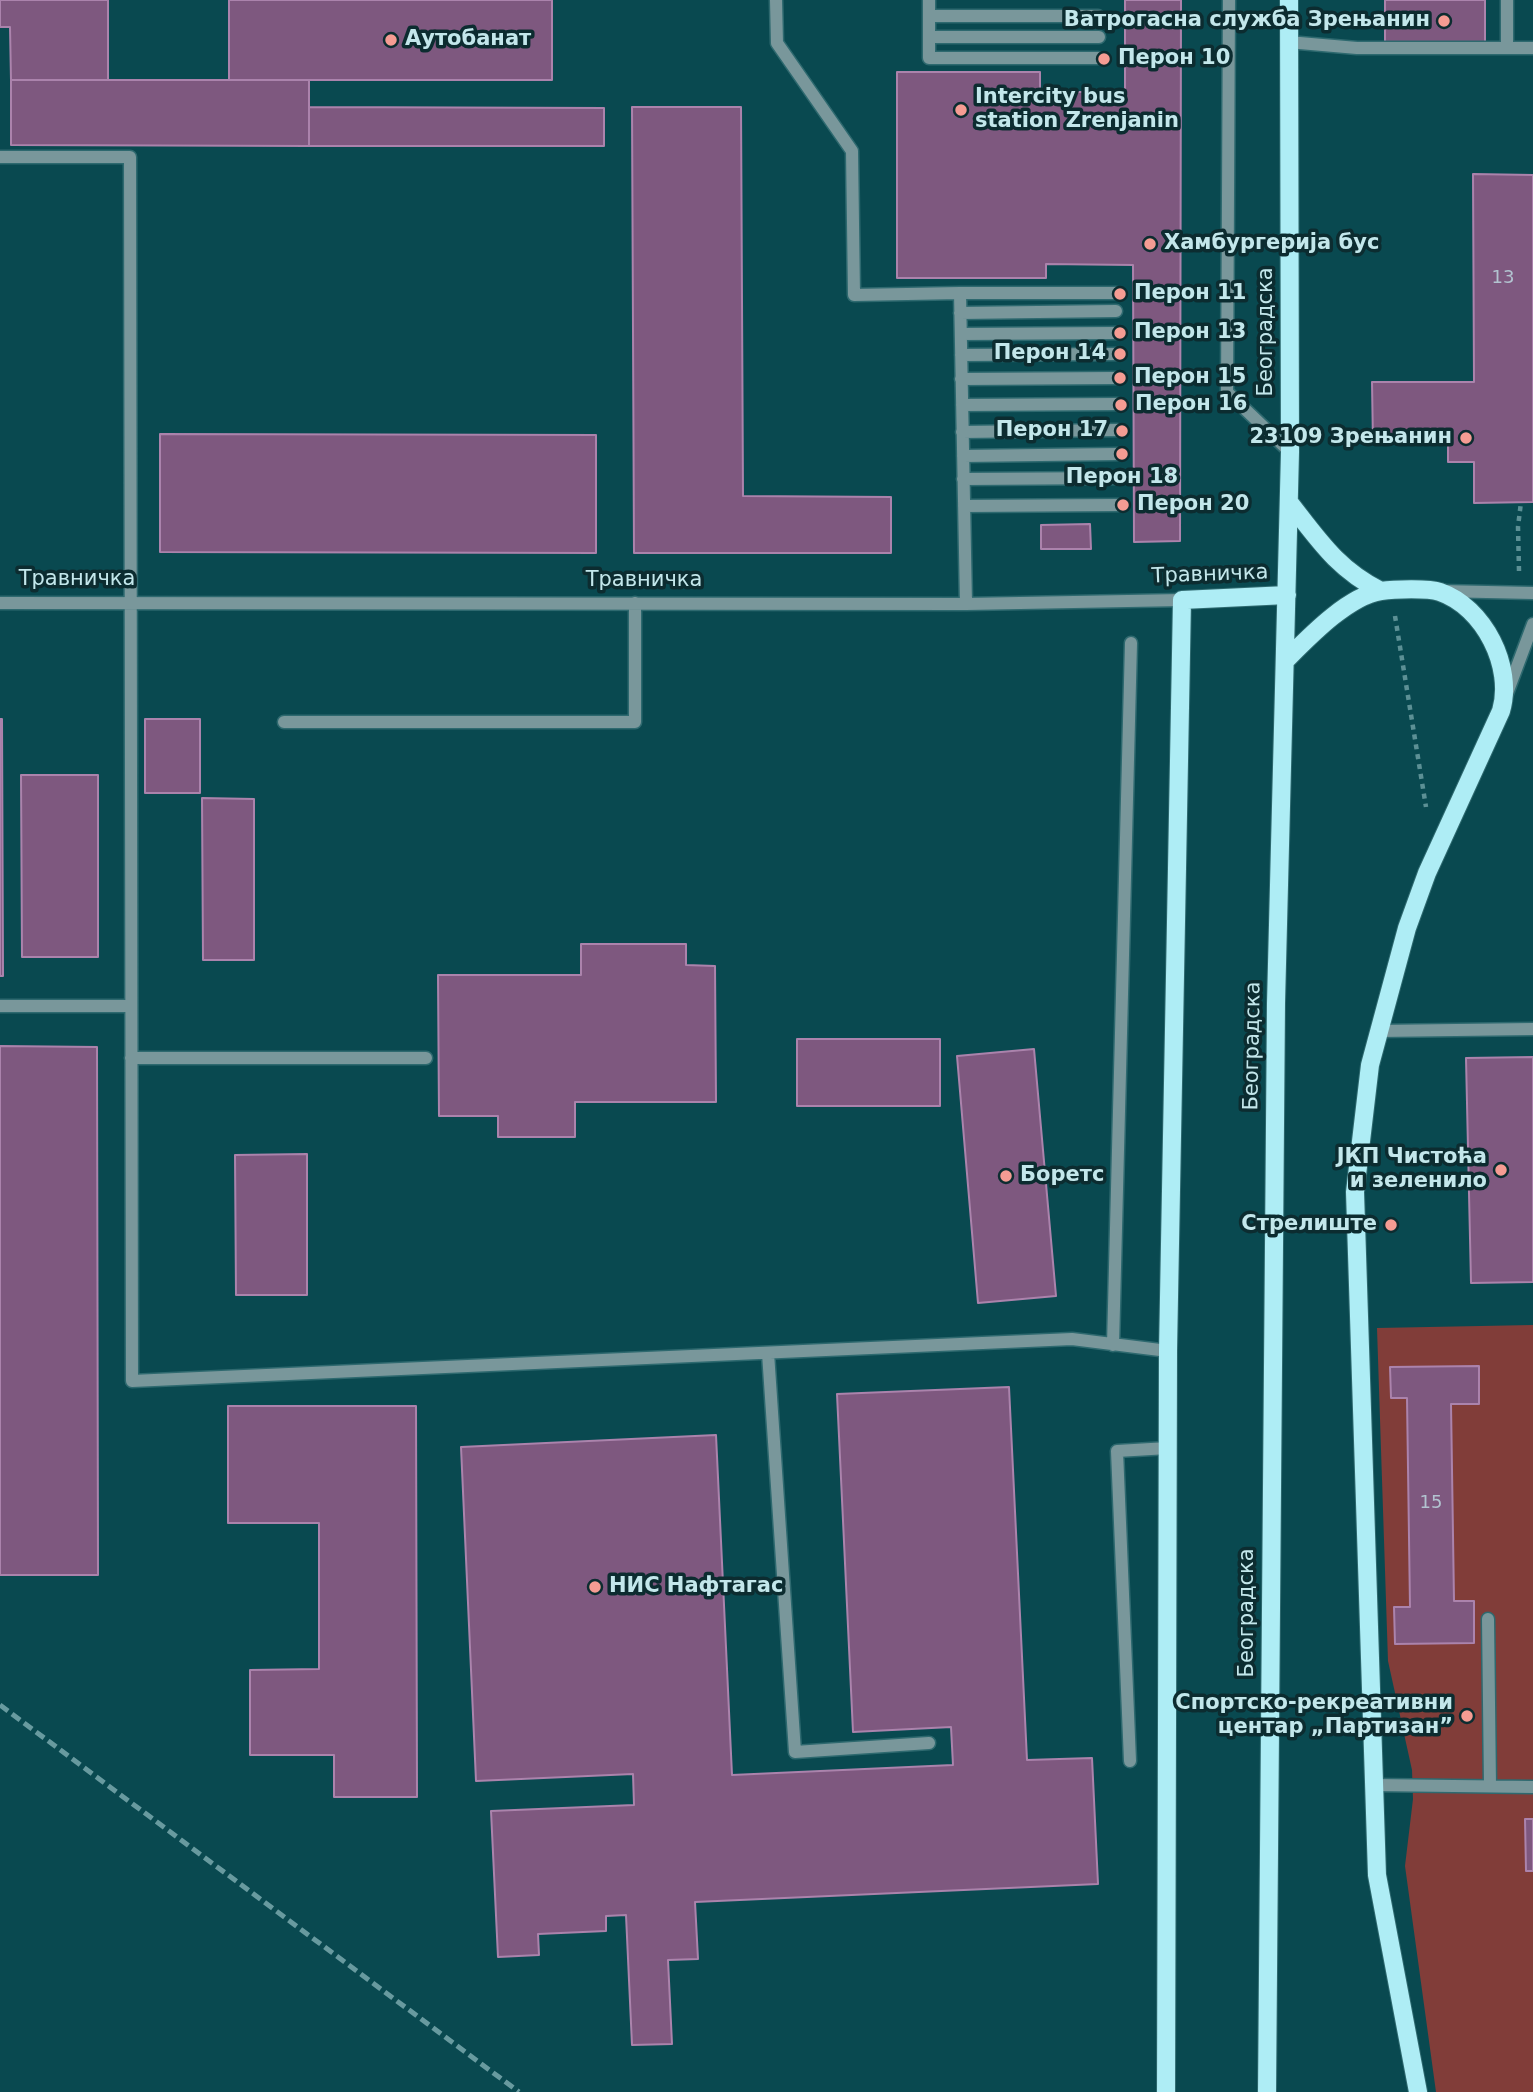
<!DOCTYPE html>
<meta charset="utf-8">
<style>
body{margin:0}
canvas{display:block;background:#094950}
</style>
<canvas width="1533" height="2092"></canvas>
<script>
const c = document.querySelector('canvas').getContext('2d');
c.lineJoin = 'round';
function paint(path, color) { c.fillStyle = color; c.fill(path, 'evenodd'); }
function strokePath(path, color, width, dash) { c.strokeStyle = color; c.lineWidth = width; c.lineCap = dash ? 'butt' : 'round'; c.setLineDash(dash || []); c.stroke(path); }
function drawText(font, color, halo, rows, align = 'center') {
  c.font = font + ' "DejaVu Sans",sans-serif'; c.lineWidth = 7; c.setLineDash([]); c.textBaseline = 'middle'; c.strokeStyle = halo; c.fillStyle = color; for (const [text, x, y, turn = 0] of rows) {
    c.save(); c.translate(x, y); c.rotate((+turn || 0) * Math.PI / 180); c.textAlign = isNaN(turn) ? turn : align; if (halo) c.strokeText(text, 0, 0); c.fillText(text, 0, 0); c.restore();
  }
}
const green = new Path2D(`
 M1533 1325V2092H1436L1405 1866 1413 1799 1412 1770 1388 1661 1377 1328Z`);
const building = new Path2D(`
 M0 0H108V80H11L10 27H0Z
 M229 0H552V80H229Z
 M1125 0H1181L1180 541 1134 542 1133 265 1046 264V278H897V72H1040V92H1125Z
 M1385 0H1485V43H1385Z
 M11 80H309V146L11 145Z
 M309 107 604 108V146H309Z
 M632 107H741L743 496 891 497V553H634Z
 M1473 174 1533 175V502L1474 503V462H1448V444H1373L1372 382H1474Z
 M160 434 596 435V553L160 552Z
 M1090 524 1091 549H1041V525Z
 M0 719H2L3 976H0Z
 M145 719H200V793H145Z
 M21 775H98V957H22Z
 M202 798 254 799V960H203Z
 M581 944H686V965L715 966 716 1102H575V1137H498V1116H439L438 975H581Z
 M797 1039H940V1106H797Z
 M0 1046 97 1047 98 1575H0Z
 M1034 1049 1056 1296 978 1303 957 1056Z
 M1533 1057V1282L1471 1283 1466 1058Z
 M307 1154V1295H236L235 1155Z
 M1479 1366V1404H1451L1454 1601H1474V1643L1395 1644 1394 1607H1410L1407 1398H1391L1390 1367Z
 M1009 1387 1027 1760 1092 1758 1098 1884 695 1902 698 1959 668 1960 672 2044 632 2045 626 1915 606 1916V1931L538 1934 539 1955 498 1957 491 1811 634 1805 633 1774 476 1781 461 1447 716 1435 732 1775 953 1765 951 1727 853 1732 837 1394Z
 M228 1406H416L417 1797H334V1755H250V1670L319 1669V1523H228Z
 M1525 1819H1533V1871H1526Z`);
const path = new Path2D(`
 M1519 571 1518 527 1521 502
 M1395 616 1426 807`);
const minor = new Path2D(`
 M776 0 777 43 852 151 854 295 960 293 966 604
 M929 0V58H1098
 M1229 0 1227 392 1290 452
 M1507 0V48
 M929 16H1098
 M929 37H1099
 M1288 42 1357 48H1533
 M0 157H130L132 1381 1072 1339 1168 1351
 M960 293H1116
 M960 313 1116 311
 M961 334 1116 333
 M961 355 1116 354
 M961 379 1116 378
 M962 405 1117 404
 M962 432 1117 430
 M963 456 1117 454
 M963 479 1118 478
 M964 506 1118 505
 M1441 591 1533 593
 M0 603 966 604 1182 600
 M1506 696 1533 624
 M284 722H635V603
 M0 1006H131
 M1378 1031 1533 1029
 M131 1058H426
 M1113 1345 1131 643
 M768 1353 795 1752 929 1743
 M1488 1619 1490 1786
 M1130 1761 1117 1451 1168 1448
 M1374 1785 1533 1787`);
const major = new Path2D(`
 M1289 502C1318 539 1337 569 1381 591
 M1286 660C1309 637 1348 596 1381 591 1394 589 1429 588 1440 592 1484 607 1514 667 1501 711L1427 873 1407 928 1370 1065 1355 1192 1377 1875 1418 2092
 M1166 2092 1168 1351 1182 600 1287 595
 M1267 2092 1276 1003 1290 452 1289 0`);
const rail = new Path2D(`
 M0 1705 519 2092`);
const markers = [
 [1444,21,7,"#f59c93"],
 [391,40,7,"#f59c93"],
 [1104,59,7,"#f59c93"],
 [961,110,7,"#f59c93"],
 [1150,244,7,"#f59c93"],
 [1120,294,7,"#f59c93"],
 [1120,333,7,"#f59c93"],
 [1120,354,7,"#f59c93"],
 [1120,378,7,"#f59c93"],
 [1121,405,7,"#f59c93"],
 [1122,431,7,"#f59c93"],
 [1466,438,7,"#f59c93"],
 [1122,454,7,"#f59c93"],
 [1123,505,7,"#f59c93"],
 [1501,1170,7,"#f59c93"],
 [1006,1176,7,"#f59c93"],
 [1391,1225,7,"#f59c93"],
 [595,1587,7,"#f59c93"],
 [1467,1716,7,"#f59c93"]
];
const numberNames = [
 ["13",1503,278],
 ["15",1431,1503]
];
const poiNames = [
 ["Ватрогасна служба Зрењанин",1430,21,"right"],
 ["Аутобанат",405,40],
 ["Перон 10",1118,59],
 ["Intercity bus",975,98],
 ["station Zrenjanin",975,122],
 ["Хамбургерија бус",1164,244],
 ["Перон 11",1134,294],
 ["Перон 13",1134,333],
 ["Перон 14",1106,354,"right"],
 ["Перон 15",1134,378],
 ["Перон 16",1135,405],
 ["Перон 17",1108,431,"right"],
 ["23109 Зрењанин",1452,438,"right"],
 ["Перон 18",1122,478,"center"],
 ["Перон 20",1137,505],
 ["ЈКП Чистоћа",1487,1158,"right"],
 ["и зеленило",1487,1182,"right"],
 ["Боретс",1020,1176],
 ["Стрелиште",1377,1225,"right"],
 ["НИС Нафтагас",609,1587],
 ["Спортско-рекреативни",1453,1704,"right"],
 ["центар „Партизан”",1453,1728,"right"]
];
const streetNames = [
 ["Београдска",1267,332,-90],
 ["Травничка",1210,575,-2],
 ["Травничка",77,580],
 ["Травничка",644,581],
 ["Београдска",1253,1046,-89],
 ["Београдска",1248,1613,-90]
];
paint(green, '#813d39');
paint(building, '#7e587f');
strokePath(building, '#ab83ac', 2);
strokePath(minor, '#2e696f', 15);
strokePath(major, '#2e696f', 20);
strokePath(path, '#5c9095', 4.5, [5, 5]);
strokePath(minor, '#79979b', 12);
strokePath(major, '#aeedf5', 18);
strokePath(rail, '#689a9f', 5, [10, 5]);
for (const [x, y, r, color] of markers) { const dot = new Path2D(); dot.arc(x, y, r, 0, 2 * Math.PI); c.fillStyle = color; c.fill(dot); strokePath(dot, '#0c2c30', 2.5); }
drawText('18px', '#b2c3d0', null, numberNames);
drawText('bold 21px', '#c3e7eb', '#0c2c30', poiNames, 'left');
drawText('21px', '#c3e7eb', '#0c2c30', streetNames);
</script>
